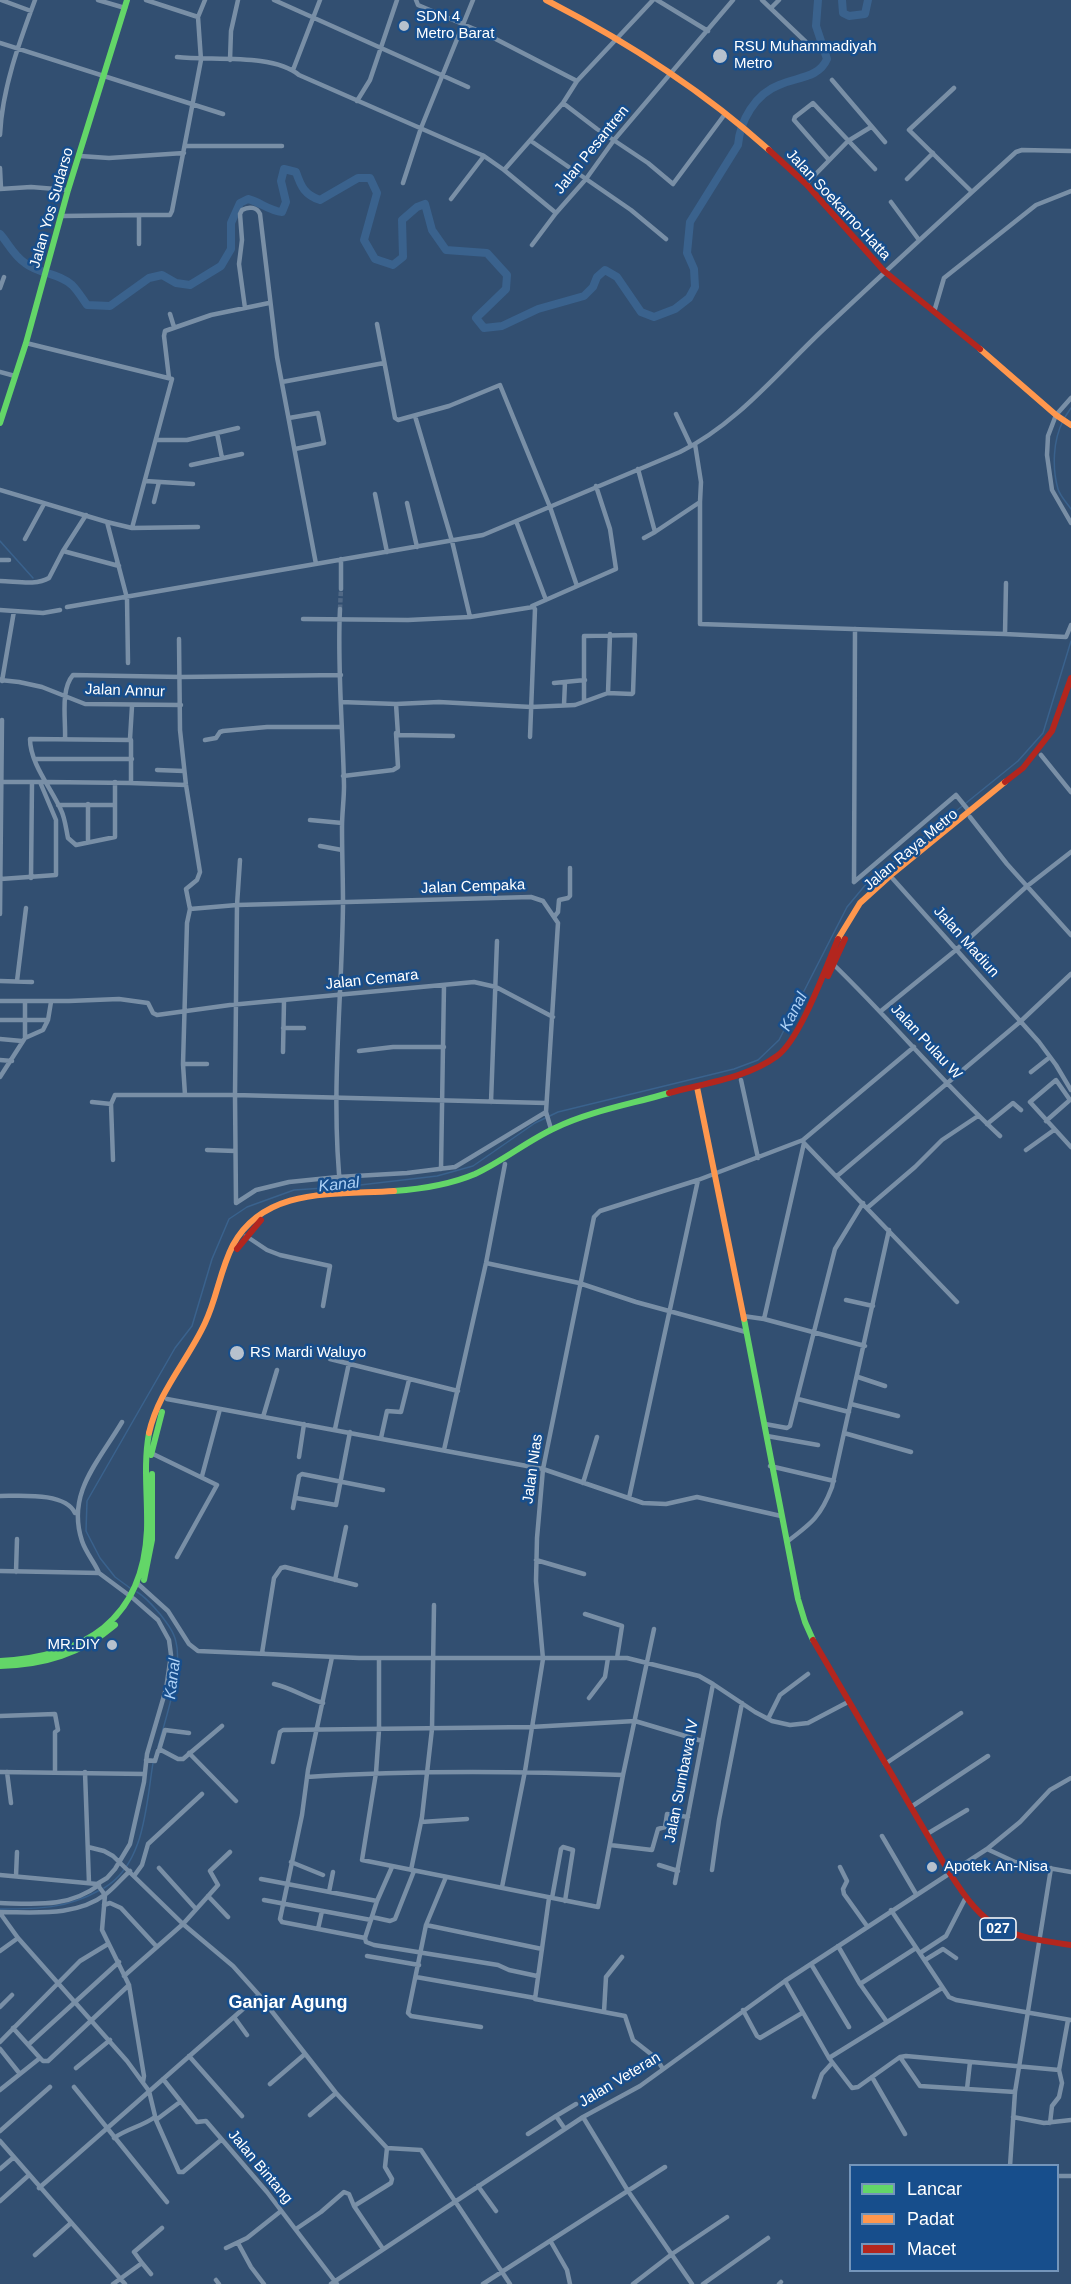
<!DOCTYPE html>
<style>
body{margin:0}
#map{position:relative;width:1071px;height:2284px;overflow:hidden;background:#324f71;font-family:Helvetica,sans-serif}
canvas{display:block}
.legend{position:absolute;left:849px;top:2164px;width:210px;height:108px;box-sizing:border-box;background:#174e8c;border:2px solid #7495ba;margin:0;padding:8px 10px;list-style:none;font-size:18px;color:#fff}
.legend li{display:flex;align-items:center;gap:12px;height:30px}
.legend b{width:30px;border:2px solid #7495ba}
</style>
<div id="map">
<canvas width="1071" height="2284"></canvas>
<ul class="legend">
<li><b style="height:8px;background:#63d668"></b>Lancar</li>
<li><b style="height:8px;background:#ff974d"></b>Padat</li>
<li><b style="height:8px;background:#b3261e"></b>Macet</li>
</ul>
</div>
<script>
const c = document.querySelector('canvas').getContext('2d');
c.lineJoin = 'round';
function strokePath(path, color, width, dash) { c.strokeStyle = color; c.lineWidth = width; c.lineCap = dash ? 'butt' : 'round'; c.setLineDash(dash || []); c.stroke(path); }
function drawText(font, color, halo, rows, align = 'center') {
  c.font = font + ' Helvetica,sans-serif'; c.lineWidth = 5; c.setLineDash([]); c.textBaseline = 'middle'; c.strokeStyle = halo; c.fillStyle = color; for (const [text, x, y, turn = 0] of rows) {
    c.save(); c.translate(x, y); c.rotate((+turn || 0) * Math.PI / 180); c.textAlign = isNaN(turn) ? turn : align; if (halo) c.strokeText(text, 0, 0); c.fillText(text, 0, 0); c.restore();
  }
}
const stream = new Path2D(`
 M1065 417 1071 408
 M1063 421C1053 440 1052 468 1058 489 1060 496 1067 503 1071 509
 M0 541 33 578
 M343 1187 437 1176 473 1166 535 1123 558 1112 734 1069 758 1060 779 1040 847 907 867 883 1018 761 1043 733 1071 641
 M130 1588 115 1577 100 1558 86 1531 87 1501 175 1348 192 1326 212 1259 229 1219 247 1207 294 1190 339 1187
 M137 1592C147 1598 153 1606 160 1614 167 1623 174 1632 176 1642 183 1669 165 1720 158 1747
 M104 1888C145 1864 146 1805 153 1763
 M0 1909C38 1909 66 1909 100 1890`);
const river = new Path2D(`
 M842 0 843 13 849 16 865 14 868 0
 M0 234C9 244 13 255 25 263 39 274 59 273 72 285 78 291 82 298 87 305L110 306 149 278 162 275 176 283 190 285 221 266 231 249V223L240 203 248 199C260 202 269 211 282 212L286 202 281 181 284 169 296 172C301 187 305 195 320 200L358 178H370L377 193 364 240 375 259 393 265 403 257 402 220 417 207 425 204 432 230 446 250 487 253 507 275 506 289 476 318 484 328 502 326 538 309 584 296 593 287 597 277 605 270 617 277 641 312 654 317 675 309 689 298 695 287 694 269 687 253 690 222 738 145C740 121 755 94 779 85 797 77 819 78 827 59L816 26 818 0`);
const streetTunnel = new Path2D(`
 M340 609 341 589`);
const street = new Path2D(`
 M1 0 31 11
 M98 0 125 8
 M146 0 198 17
 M274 0 468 87
 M416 0 418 5 486 34 577 81
 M657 0 708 31
 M762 0 807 43
 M771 8 779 0
 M0 43 223 114
 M177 57C211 61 273 53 299 75L484 156 504 170 556 213
 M230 60 231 31 238 0
 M293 70 320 0
 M832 80 885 142
 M954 88 909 130 972 192
 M357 101 370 80 397 0
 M563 103 597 129 648 163 673 184 725 114
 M0 135C2 89 19 43 35 0
 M531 141 631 210 666 239
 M185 146H282
 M80 156 109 158 184 153
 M829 160 794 120 795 117 813 103 875 169
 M0 168 1 188
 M504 170 563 103 577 81 653 0
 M907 179 933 153
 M403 183 421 128 473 0
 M806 184 848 141 871 127
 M0 189 31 187 68 190
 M451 199 484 156
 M891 202 919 240
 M139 215H170L172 211 201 60 198 17 205 0
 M61 216 139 215V244
 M532 245 556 213 586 179 614 140 733 0
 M0 288 4 277
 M245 308 239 264 242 240 240 214 242 210C249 206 257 207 260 214L277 357 316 564
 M934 312 944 278 1036 205 1071 191
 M170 314 174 327
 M377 324 395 418 398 420 449 406 500 385 550 507 577 586
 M26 343 172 379 132 528
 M0 372 15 376
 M169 378 164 336 165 331 211 315 269 303
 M282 382 384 363
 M1071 398 1056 415 1048 436 1047 455 1052 490 1071 523
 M676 414 691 446
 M415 416 452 541 470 617
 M289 418 318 413 324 443 295 449
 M217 433 222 458
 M157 440H187L238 428
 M191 465 242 454
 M638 469 655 532 644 538
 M145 481 193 484
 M0 490 107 522 127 598 128 663
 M375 494 387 552
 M154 502 159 482
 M700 502V624L1005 634
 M407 503 417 547
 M86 515 63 551 119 566
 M516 521 546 600
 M107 522 132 528 198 527
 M655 532 700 502 701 482 695 444
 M25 539 44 504
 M0 560H9
 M0 581C15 581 36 586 49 578L63 551
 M1006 583 1005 634 1066 637 1071 625
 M341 589V559
 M532 606 616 569 610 529 596 486
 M67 607 483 535 680 452C737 424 779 371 825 328 888 269 952 210 1016 152L1022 150 1071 151
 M340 609C337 668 343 728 344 786 344 800 342 813 342 827 342 853 343 878 343 904 342 1000 330 1098 341 1194
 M0 610 43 613 60 610
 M303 619 408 620 470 617 533 607 535 609 530 737
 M179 639 180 730 186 785 200 872 197 880 186 889 190 909
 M0 680 19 682 42 687 85 704 181 705
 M2 681 14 611
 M554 683 585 680
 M608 693 610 634
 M341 702 396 704 439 702 531 707 575 705 608 693 632 694 633 693 635 635 584 636V701
 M396 704 398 735 453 736
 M564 705 565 682
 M65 739C66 720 60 690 73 675L181 677 341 675
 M130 739 132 706
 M205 740 216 738 220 732 223 731 267 727H341
 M1041 755 1071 792
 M34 759H132
 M157 770 184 771
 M343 776 393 770 398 767 396 733
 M0 782H47L131 783V740L30 739C30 763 51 788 61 810 65 818 66 829 68 838L76 845 115 837V782
 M130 783 186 785
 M58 805H115
 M970 817 1007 864 1071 935
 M310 820 342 823
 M88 842V804
 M320 846 342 850
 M240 860 237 905 235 1095 236 1203 256 1190 289 1182 338 1177 407 1173 455 1167 546 1112
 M31 878 32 782
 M1 879 56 875V820L40 782
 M893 879 1039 1042 1056 1065 1071 1090
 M854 882 855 629
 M854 882 956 795 969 811
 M0 914 2 720
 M554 917 558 912 559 900 568 898 570 896V868
 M833 964C891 1020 942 1082 1000 1136
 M0 981 32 982
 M17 981 26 908
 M0 1001H69L119 999 148 1003 153 1013 157 1015 230 1005 474 982 496 987 553 1017
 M25 1001V1038
 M881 1011 956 950 1026 887 1071 852
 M0 1020H48
 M283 1028H304
 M0 1039 22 1041
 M359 1051 393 1047H444
 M283 1052 284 1001
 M0 1060 12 1061
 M183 1064H207
 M1031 1072 1050 1057
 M0 1077 25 1038 43 1030 48 1020 51 1002
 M741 1080 758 1158
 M185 1095 183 1064 187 923 190 909 237 905 531 897 543 901 558 923 546 1112 551 1129
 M92 1102 111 1104
 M491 1102 497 941
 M1046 1121 1070 1100 1056 1080 1030 1102 1071 1147
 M987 1124 1013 1103 1021 1110
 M804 1143 957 1302
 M207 1150 235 1151
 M1026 1150 1054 1130
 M113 1160 111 1104 115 1095H235L546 1103
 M441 1169 444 985
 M837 1176 1021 1021 1071 974
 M867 1208 915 1167 942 1140 978 1116
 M246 1236 267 1250 280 1255 330 1266 323 1306
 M486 1263 579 1283 636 1302 746 1332
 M846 1300 873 1306
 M743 1316 764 1319 865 1346
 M764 1319 804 1143
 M330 1359 458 1391
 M858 1377 885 1386
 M167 1399 543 1469 643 1503 666 1504 697 1497 781 1516
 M798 1399 849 1412
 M851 1404 898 1416
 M263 1417 277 1370
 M765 1424 787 1428 790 1426 835 1249 863 1203
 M335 1429 349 1363
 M844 1433 911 1452
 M767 1436 818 1445
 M381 1438 387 1411 401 1412 409 1380
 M444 1450 486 1263 505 1164
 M151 1453 217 1485 177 1557
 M299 1457 304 1424
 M770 1466 834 1481
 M202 1476 220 1409
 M583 1483 597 1437
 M0 1496C21 1496 65 1492 75 1513
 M296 1498 336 1505 350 1432
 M629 1498 698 1180
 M293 1508 299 1476 302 1474 383 1490
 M788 1541C812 1523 821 1516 832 1487L889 1230
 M536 1560 584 1574
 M0 1571 99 1573 134 1599 158 1620 169 1640 171 1655 166 1689 147 1754 144 1782 130 1844 115 1869 107 1878 97 1884 0 1875
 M16 1572 17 1539
 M99 1573C95 1563 86 1553 82 1541 66 1493 99 1461 122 1422
 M335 1580 346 1527
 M137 1583 168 1611 189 1644 198 1651 359 1658H627L699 1676 713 1684 755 1712 772 1721 790 1725 808 1723 848 1702
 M585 1614 622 1626 617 1658
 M262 1653 274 1578 281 1568 285 1567 356 1585
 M332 1657 308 1770 302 1815 280 1919 282 1922 365 1938
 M379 1658V1730L376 1773 362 1860 598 1907 623 1775
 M274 1684C292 1688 306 1698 323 1703
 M589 1698 605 1677 608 1658
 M0 1716 55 1714 58 1730 55 1732V1772
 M768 1719 780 1695 808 1674
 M159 1750 165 1730 189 1733
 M189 1753 236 1801
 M146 1760 155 1761 158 1751 161 1750 178 1759H183L222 1726
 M273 1762 280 1732 283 1730 531 1727 635 1721 702 1741
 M885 1764 961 1713
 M0 1772 145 1774
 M7 1772 11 1803
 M85 1772 89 1883
 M307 1777C412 1770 517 1771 623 1775L654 1629
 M911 1807 988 1756
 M421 1822 467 1819
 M927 1834 967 1810
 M882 1836 916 1894
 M610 1845 652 1850 658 1829 665 1827 667 1814 688 1817
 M88 1847 104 1851 113 1856 183 1924 233 1966 259 1995 336 2093 387 2148 421 2150 510 2284
 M987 1849 1015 1862 1071 1872
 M291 1862 323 1875
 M659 1865 678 1871
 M392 1867 377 1901 365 1938 366 1942 374 1945 498 1965 509 1970 537 1976
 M840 1867 847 1881 843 1889 844 1894 867 1926
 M159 1868 196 1909
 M411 1870 422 1817 432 1729 434 1605
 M712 1870 719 1820 742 1703
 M16 1876 17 1852
 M134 1876 142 1865 148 1844 202 1794
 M446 1877 426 1925 408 2013 411 2016 481 2027
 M261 1879 377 1901
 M675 1883 713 1684
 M97 1884 105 1895 102 1930 129 1985 144 2076 143 2082
 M502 1887 525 1771 543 1659 536 1581 537 1538 543 1469 594 1217 600 1211 698 1180 803 1140 914 1047
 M329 1892 333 1872
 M208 1896 228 1917
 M549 1898 535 1999 625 2016 633 2040 656 2058 663 2069
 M552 1898 561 1849 563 1847 573 1850 565 1901
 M264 1900 371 1920
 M0 1903C36 1904 68 1908 99 1885
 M104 1905 110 1903 121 1908 157 1947
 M891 1910 949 1997 956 2000 1071 2020
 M0 1912C35 1912 76 1917 106 1894 115 1887 122 1878 130 1871
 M0 1913 18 1938 127 2061 149 2091 156 2120 179 2172H183L221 2140
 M372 1917 390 1921 395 1919 414 1871
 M426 1925 542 1949
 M318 1929 322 1911
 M838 1946 860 1984 887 2022
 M0 1951 18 1938
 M920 1953 946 1936 965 1899
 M367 1956 419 1965
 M925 1960 943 1949 956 1958
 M811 1964 849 2027
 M124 1976 183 1924 218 1885 210 1871 230 1852
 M416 1977 535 1998
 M785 1981 829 2058 852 2088 858 2087 900 2057 906 2056 1059 2070
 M860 1984 916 1948
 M0 2007 12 1995
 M743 2010 757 2036 760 2038 802 2013
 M604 2012 606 1977 622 1957
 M234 2017 247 2035
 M13 2028 40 2058
 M0 2042 80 1961 108 1944
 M29 2044 119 1962
 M0 2049 20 2074
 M189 2056 242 2116
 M900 2057 920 2086 1015 2092
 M829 2058 942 1988
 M76 2068 110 2040
 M872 2077 905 2134
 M163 2079 197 2122 206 2121 267 2192 337 2284
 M270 2084 305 2054
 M74 2087 167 2202
 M967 2089 970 2062
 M0 2090 40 2058 43 2061H48L129 1985
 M814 2097 822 2074 832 2063
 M310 2115 336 2093
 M556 2116 576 2104
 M583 2117 628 2191 692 2284
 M1013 2117 1044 2123 1071 2120
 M156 2120 180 2102
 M1050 2123 1052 2106 1059 2097 1062 2083 1059 2070 1068 2020
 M0 2131 50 2087
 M528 2134 556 2116 565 2129
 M114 2138C128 2128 141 2127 155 2117
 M0 2141 125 2284
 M1010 2166 1015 2092 1051 1868
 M0 2169 14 2157
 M1058 2176H1071
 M478 2186 496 2211
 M39 2188 259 1995
 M0 2201 29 2175
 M354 2206 383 2249
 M296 2229 321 2212 344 2192 349 2194 354 2206 391 2183 392 2179 385 2167 387 2148
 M551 2242 567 2270 570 2284
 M238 2243 251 2267 264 2284
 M226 2248 247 2238 281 2211
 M35 2255 71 2223
 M142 2263 151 2274
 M216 2280 219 2284
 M113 2284 142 2263 134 2252 162 2228
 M331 2284 583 2117 640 2086 785 1981 987 1849 1020 1822 1050 1790 1071 1778
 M483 2284 665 2167
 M633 2284 672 2254 727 2217
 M703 2284 768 2238
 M779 2284 781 2282`);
const fast = new Path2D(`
 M0 423 26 343 68 190 127 0
 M394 1191C422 1189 449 1185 475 1174 503 1161 527 1141 555 1128 590 1111 632 1104 669 1093
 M744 1319 798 1599 805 1622 813 1640
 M151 1455 162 1412
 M144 1580 152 1540V1474
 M0 1661C84 1656 143 1621 147 1530 148 1497 143 1466 149 1433
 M0 1666C44 1665 81 1654 115 1625`);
const slow = new Path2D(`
 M546 0C626 41 702 90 769 150
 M980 349 1056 415 1071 425
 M838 939 860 903 891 875 1005 782
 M697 1087 744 1319
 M149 1433C158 1392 188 1360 205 1323 217 1298 220 1270 233 1245 265 1186 337 1195 394 1191`);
const jam = new Path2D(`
 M769 150 806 184 884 271 980 349
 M1005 782 1023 768 1052 731 1071 678
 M828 976 845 939
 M669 1093C705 1083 747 1078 777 1056 800 1040 826 967 838 939
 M237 1249 261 1220
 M813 1640 949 1872C987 1932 1003 1935 1071 1945`);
const markers = [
 [404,26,6,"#b7c1cd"],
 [720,56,8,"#b7c1cd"],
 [237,1353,8,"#b7c1cd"],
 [112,1645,6,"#b7c1cd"],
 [932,1867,6,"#b7c1cd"]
];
const shields = [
 [998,1929,36]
];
const shieldNames = [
 ["027",998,1929]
];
const poiNames = [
 ["SDN 4",416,17],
 ["Metro Barat",416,34],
 ["RSU Muhammadiyah",734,47],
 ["Metro",734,64],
 ["RS Mardi Waluyo",250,1353],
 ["MR.DIY",100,1645,"right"],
 ["Apotek An-Nisa",944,1867]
];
const streetNames = [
 ["Jalan Pesantren",592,150,-51],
 ["Jalan Soekarno-Hatta",838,205,47],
 ["Jalan Yos Sudarso",52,208,-74],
 ["Jalan Annur",125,691,2],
 ["Jalan Raya Metro",911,850,-40],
 ["Jalan Cempaka",473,887,-2],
 ["Jalan Madiun",966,942,48],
 ["Jalan Cemara",372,980,-6],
 ["Jalan Pulau W",926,1042,47],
 ["Jalan Nias",533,1469,-82],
 ["Jalan Sumbawa IV",682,1781,-79],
 ["Jalan Veteran",620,2080,-31],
 ["Jalan Bintang",260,2167,50]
];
const waterNames = [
 ["Kanal",794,1012,-63],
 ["Kanal",339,1185,-6],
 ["Kanal",173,1679,-83]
];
const quarterNames = [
 ["Ganjar Agung",288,2003]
];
strokePath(stream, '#3a628d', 1.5);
strokePath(river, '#3a628d', 8);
strokePath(streetTunnel, '#516986', 4.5, [4.5, 2]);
strokePath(street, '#798fa6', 4.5);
strokePath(fast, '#63d668', 6);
strokePath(slow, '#ff974d', 6);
strokePath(jam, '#b3261e', 6);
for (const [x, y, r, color] of markers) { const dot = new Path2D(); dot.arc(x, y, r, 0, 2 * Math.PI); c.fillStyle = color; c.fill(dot); strokePath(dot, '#174e8c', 2); }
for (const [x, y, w] of shields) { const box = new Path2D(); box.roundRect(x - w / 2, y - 11, w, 22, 4.5); c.fillStyle = '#174e8c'; c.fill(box); strokePath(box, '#fff', 1.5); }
drawText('bold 14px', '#fff', null, shieldNames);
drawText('15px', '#fff', '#174e8c', poiNames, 'left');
drawText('15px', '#fff', '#174e8c', streetNames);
drawText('italic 16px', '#add1f6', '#174e8c', waterNames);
drawText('bold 18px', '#fff', '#174e8c', quarterNames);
</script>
